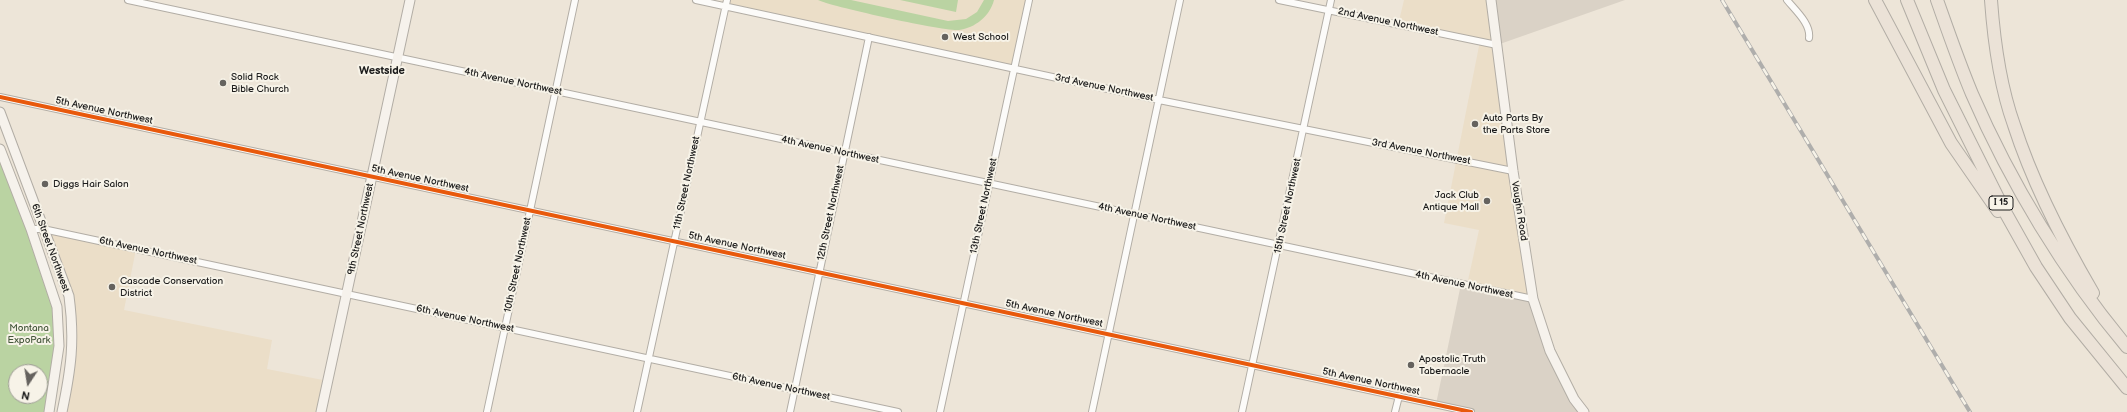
<!DOCTYPE html>
<style>
body{margin:0}
#map{position:relative;width:2127px;height:412px;overflow:hidden;background:#ede5d8;font-family:"Balsamiq Sans",sans-serif}
canvas{display:block}
.north{position:absolute;left:8px;top:364px;width:40px;height:40px;box-sizing:border-box;background:#f7f3e8;border:1px solid #9f9d96;border-radius:50%;rotate:192deg;font-size:11px;font-weight:700;line-height:16px;text-align:center;color:#1c1c1c}
.north::after{content:'';display:block;margin:auto;width:14px;height:18px;background:#65625e;clip-path:polygon(50% 0,100% 100%,50% 72%,0 100%)}
</style>
<div id="map">
<canvas width="2127" height="412"></canvas>
<div class="north">N</div>
</div>
<script>
const c = document.querySelector('canvas').getContext('2d');
c.lineJoin = 'round';
function paint(path, color) { c.fillStyle = color; c.fill(path, 'evenodd'); }
function strokePath(path, color, width, dash) { c.strokeStyle = color; c.lineWidth = width; c.lineCap = dash ? 'butt' : 'round'; c.setLineDash(dash || []); c.stroke(path); }
function drawText(font, color, halo, rows, align = 'center') {
  c.font = font + ' "Balsamiq Sans",sans-serif'; c.lineWidth = 4; c.setLineDash([]); c.textBaseline = 'middle'; c.strokeStyle = halo; c.fillStyle = color; for (const [text, x, y, turn = 0] of rows) {
    c.save(); c.translate(x, y); c.rotate((+turn || 0) * Math.PI / 180); c.textAlign = isNaN(turn) ? turn : align; if (halo) c.strokeText(text, 0, 0); c.fillText(text, 0, 0); c.restore();
  }
}
const built = new Path2D(`
 M727 0H1028L1014 68 725 6Z
 M1404 0H1491L1533 299 1467 285 1479 230 1444 223 1480 41 1398 25Z
 M43 229 136 249 124 310 272 340 267 369 328 381 321 412H62L67 387 69 296Z`);
const industrial = new Path2D(`
 M1491 0H1625L1497 45Z
 M1461 284 1533 299 1550 351 1584 412H1471L1436 404Z`);
const green = new Path2D(`
 M818 0H851L948 21 966 19 977 12 984 0H994C990 16 975 28 959 30 946 32 829 6 818 0Z
 M900 0H958L956 12Z
 M0 149 31 229 59 328 49 412H0ZM16 372H40V396H16Z`);
const street = new Path2D(`
 M128 0 1533 299
 M696 0 1159 100 1513 171
 M1279 0 1497 45
 M1787 0C1796 11 1811 24 1809 38
 M0 97 1471 412
 M31 229H43L898 412
 M487 412 575 0
 M637 412 727 0
 M790 412 869 37
 M940 412 1029 0
 M1092 412 1180 0
 M1242 412 1331 0
 M1395 412 1399 396`);
const secondary = new Path2D(`
 M1491 0 1513 171 1533 299 1550 351 1574 399 1584 412
 M0 112 69 296C75 341 71 369 62 412
 M0 149 31 229 57 307 59 346 49 412
 M321 412 410 0`);
const highway = new Path2D(`
 M1875 0 1951 143 1998 211
 M1907 0 1944 90 2004 210 2036 267 2070 318 2127 388
 M1937 0C1948 31 1959 63 1972 94 2010 182 2065 273 2127 347
 M1991 0C1994 42 2000 86 2014 125 2033 184 2062 240 2093 293`);
const rail = new Path2D(`
 M1722 0 1970 412`);
const cycleway = new Path2D(`
 M0 97 1471 412`);
const markers = [
 [945,37,4,"#65625e"],
 [223,83,4,"#65625e"],
 [1475,124,4,"#65625e"],
 [45,184,4,"#65625e"],
 [1487,201,4,"#65625e"],
 [112,287,4,"#65625e"],
 [1411,365,4,"#65625e"]
];
const shields = [
 [2001,203,24]
];
const shieldNames = [
 ["I 15",2001,203]
];
const streetNames = [
 ["2nd Avenue Northwest",1388,22,12],
 ["4th Avenue Northwest",513,82,12],
 ["3rd Avenue Northwest",1104,88,12],
 ["5th Avenue Northwest",104,111,12],
 ["4th Avenue Northwest",830,150,12],
 ["3rd Avenue Northwest",1421,152,11],
 ["5th Avenue Northwest",420,179,12],
 ["11th Street Northwest",687,183,-78],
 ["13th Street Northwest",984,206,-78],
 ["15th Street Northwest",1288,206,-78],
 ["Vaughn Road",1519,211,81],
 ["12th Street Northwest",831,213,-78],
 ["4th Avenue Northwest",1147,217,12],
 ["9th Street Northwest",361,229,-78],
 ["5th Avenue Northwest",737,246,12],
 ["6th Street Northwest",50,248,70],
 ["6th Avenue Northwest",148,251,12],
 ["10th Street Northwest",518,265,-78],
 ["4th Avenue Northwest",1464,285,12],
 ["5th Avenue Northwest",1054,314,12],
 ["6th Avenue Northwest",465,319,12],
 ["5th Avenue Northwest",1371,382,12],
 ["6th Avenue Northwest",781,387,12]
];
const poiNames = [
 ["West School",953,37],
 ["Solid Rock",231,77],
 ["Bible Church",231,89],
 ["Auto Parts By",1483,118],
 ["the Parts Store",1483,130],
 ["Diggs Hair Salon",53,184],
 ["Jack Club",1479,195,"right"],
 ["Antique Mall",1479,207,"right"],
 ["Cascade Conservation",120,281],
 ["District",120,293],
 ["Apostolic Truth",1419,359],
 ["Tabernacle",1419,371]
];
const parkNames = [
 ["Montana",29,328],
 ["ExpoPark",29,340]
];
const neighbourhoodNames = [
 ["Westside",382,71]
];
paint(built, '#ebdec8');
paint(industrial, '#dad2c6');
paint(green, '#bad3a2');
strokePath(street, '#b2ada5', 8);
strokePath(secondary, '#b2ada5', 11);
strokePath(highway, '#b2ada5', 14);
strokePath(street, '#fcfbf9', 6);
strokePath(secondary, '#f6f2ec', 9);
strokePath(highway, '#ebe2d7', 12);
strokePath(rail, '#afaeac', 4);
strokePath(rail, '#f7f3e8', 2.5, [8]);
strokePath(cycleway, '#e8590c', 4);
for (const [x, y, r, color] of markers) { const dot = new Path2D(); dot.arc(x, y, r, 0, 2 * Math.PI); c.fillStyle = color; c.fill(dot); strokePath(dot, '#f7f3e8', 1.5); }
for (const [x, y, w] of shields) { const box = new Path2D(); box.roundRect(x - w / 2, y - 7, w, 14, 3); c.fillStyle = '#f7f3e8'; c.fill(box); strokePath(box, '#1c1c1c', 1); }
drawText('bold 9px', '#1c1c1c', null, shieldNames);
drawText('10px', '#1c1c1c', '#f7f3e8', streetNames);
drawText('10px', '#1c1c1c', '#f7f3e8', poiNames, 'left');
drawText('10px', '#45573b', '#f7f3e8', parkNames);
drawText('bold 11px', '#1c1c1c', '#f7f3e8', neighbourhoodNames);
</script>
